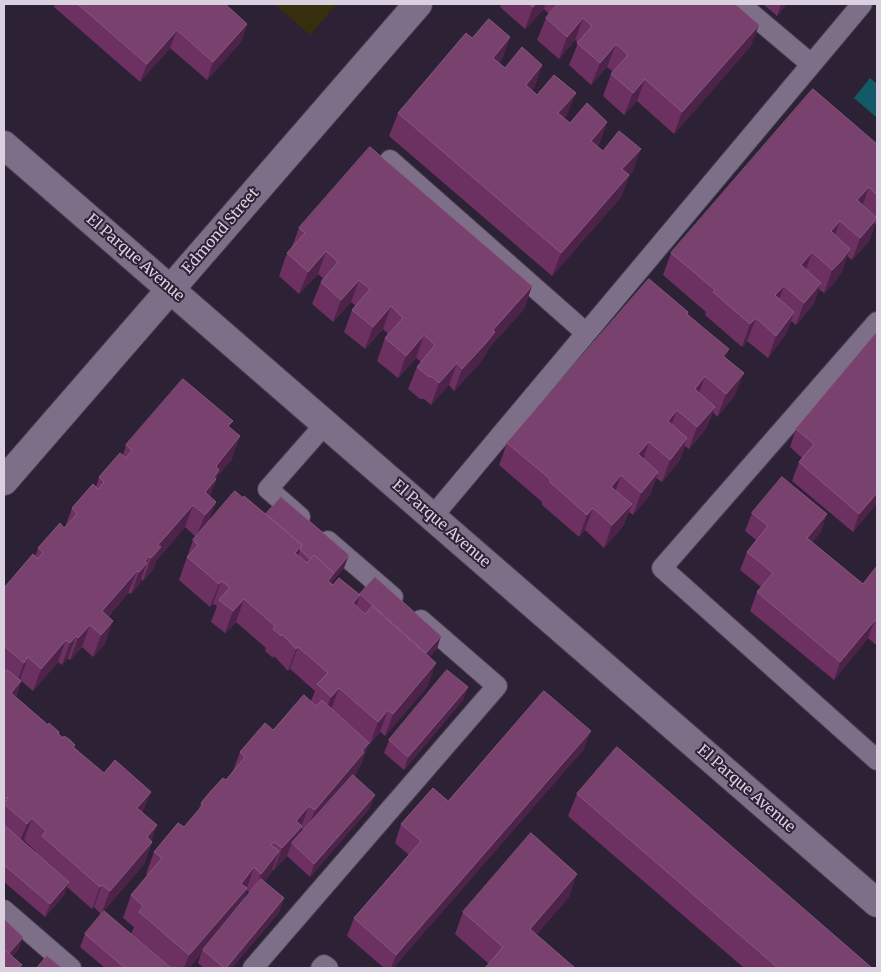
<!DOCTYPE html>
<style>
body{margin:0}
#map{position:relative;width:881px;height:972px;overflow:hidden;background:#2d2136;font-family:Merriweather,serif}
canvas{display:block}
.frame{position:absolute;inset:0;border:5px solid #d9d1df;pointer-events:none}
</style>
<div id="map">
<canvas width="881" height="972"></canvas>
<div class="frame"></div>
</div>
<script>
const c = document.querySelector('canvas').getContext('2d');
c.lineJoin = 'round';
function paint(path, color) { c.fillStyle = color; c.fill(path, 'evenodd'); }
function strokePath(path, color, width, dash) { c.strokeStyle = color; c.lineWidth = width; c.lineCap = dash ? 'butt' : 'round'; c.setLineDash(dash || []); c.stroke(path); }
function drawText(font, color, halo, rows, align = 'center') {
  c.font = font + ' Merriweather,serif'; c.lineWidth = 4; c.setLineDash([]); c.textBaseline = 'middle'; c.strokeStyle = halo; c.fillStyle = color; for (const [text, x, y, turn = 0] of rows) {
    c.save(); c.translate(x, y); c.rotate((+turn || 0) * Math.PI / 180); c.textAlign = isNaN(turn) ? turn : align; if (halo) c.strokeText(text, 0, 0); c.fillText(text, 0, 0); c.restore();
  }
}
const sand = new Path2D(`
 M274 4H337L310 35Z`);
const water = new Path2D(`
 M870 78 877 84V118L854 98Z`);
const lane = new Path2D(`
 M740 4 811 64
 M390 160 586 333
 M877 322 662 568 877 760
 M433 516 862 4
 M300 517 268 489 326 423
 M328 541 393 597
 M4 910 71 968
 M253 968 497 686 421 620
 M321 968 324 965 328 968`);
const street = new Path2D(`
 M4 145 877 903
 M4 481 418 4`);
const wall = new Path2D(`
 M55 4H225L247 24 241 42 207 80 170 48 140 82 54 7Z
 M501 4H735L759 25 750 47 674 134 637 101 624 115 603 96 611 74 613 72 607 67 591 85 569 65 578 43 575 40 559 59 537 40 546 18 549 14 544 9 525 29 500 7Z
 M763 4H787L777 16Z
 M510 37 502 59 499 63 505 68 542 65 534 88 532 90 537 95 567 115 564 118 570 123 607 122 599 144 597 147 633 171 629 176 621 197 552 276 389 136 398 113 472 38Z
 M877 144V225L875 224 869 241 852 260 847 256 842 271 834 283 824 293 819 289 813 305 796 325 791 321 786 334 768 358 747 341 742 347 705 315 706 312 663 275 671 253Z
 M299 228 532 286 524 309 488 349 486 354 478 365 454 391 449 385 431 405 424 399H420L408 389 417 367 421 362 416 358 398 378 377 361 385 338 388 334 383 329 365 349 344 332 352 310 356 306 351 302 333 322 312 304 321 282 323 278 318 274 299 294 279 276 287 253 291 249Z
 M877 332V503L853 532 792 481 799 462 802 458 790 447 796 429Z
 M726 358 735 395 717 417 713 412 706 429 689 449 685 446 679 461 662 482 656 478 650 495 633 515 629 512 623 526 604 548 585 530 579 537 542 505V502L499 465 507 443Z
 M230 428 232 459 217 477 210 496V521L243 498 344 568 331 583 333 585 359 595 360 594 437 649 429 657 428 686 385 736 380 732 370 744 369 743 361 765 358 769 356 774 354 776 370 808 310 877 287 856 273 871 272 869 271 873 264 882 280 911 232 968H204L198 963 201 954 189 968H171L131 934 134 927 123 918 131 895 148 876 146 874 154 852 184 827 198 811 201 803 226 780 233 771 240 752 273 730 311 701 315 691 290 669 288 671 274 656 273 658 265 651 266 648 236 622 225 633 211 622 217 606 213 604 210 607 179 580 193 540 196 537 185 527 156 561 153 570 143 581 141 579 139 585 131 594 128 593 108 617 105 644 93 657 82 647 70 660 68 658 62 665 58 662 33 691 20 680 21 681 16 697 48 725 59 732V734L74 747 143 813 152 842 144 864 101 914 94 907 92 909 67 887 64 895 45 917 4 882V588L35 557 38 548 65 527 72 508 96 487 99 477 123 455 126 445ZM301 828 303 830 298 836 301 829ZM24 840 36 852V853L23 841ZM247 890 250 893 242 902Z
 M752 513 821 532 812 542 863 584 877 566V646L868 638 834 680 750 611 757 592 761 587 740 570 747 552 756 540 745 531Z
 M468 687 463 700 404 770 384 753 389 740Z
 M584 749 393 968H384L347 936 354 918 409 855 395 843 401 824 448 801Z
 M577 794 872 968H744L568 816Z
 M569 897 536 935 489 964 455 934 463 912Z
 M85 934 171 968H105L80 947Z`);
const shadedWall = new Path2D(`
 M536 4H545L544 9 525 29 533 7Z
 M781 4H787L777 16Z
 M583 18 575 40 559 59 567 37Z
 M247 24 241 42 207 80 213 62Z
 M759 25 750 47 674 134 682 112Z
 M177 30 170 48 140 82 147 64Z
 M510 37 502 59 484 80 493 58Z
 M616 44 607 67 591 85 600 63Z
 M542 65 534 88 518 107 526 85Z
 M645 79 637 101 624 115 633 93Z
 M576 93 567 115 550 135 558 113Z
 M607 122 599 144 583 164 591 141Z
 M641 149 633 171 629 176 621 197 552 276 561 253 622 169Z
 M869 187 861 210 857 200Z
 M877 218 869 241 852 260 860 238Z
 M840 221 832 243 831 231Z
 M850 249 842 271 834 283 824 293 832 270Z
 M326 251 318 274 299 294 308 272Z
 M812 252 804 275 801 265Z
 M359 280 351 302 333 322 341 300Z
 M821 283 813 305 796 325 804 303Z
 M532 286 524 309 488 349 486 354 478 365 454 391 462 369 493 330Z
 M784 286 776 308 775 295Z
 M391 306 383 329 365 349 373 327Z
 M794 312 786 334 768 358 776 336Z
 M756 318 747 341 742 347 750 324Z
 M424 335 416 358 398 378 406 356Z
 M729 349 721 372 723 356Z
 M457 363 449 385 431 405 439 383Z
 M744 373 735 395 717 417 726 394Z
 M705 376 697 399 695 389Z
 M715 407 706 429 689 449 697 427Z
 M677 410 669 432 668 421Z
 M240 436 232 459 217 477 208 501 205 492 216 466Z
 M687 438 679 461 662 482 670 460Z
 M649 442 641 465 638 454Z
 M658 472 650 495 633 515 641 493Z
 M621 475 613 498 611 487Z
 M877 493V503L853 532 859 514Z
 M216 502 208 524 196 537 205 515Z
 M632 504 623 526 604 548 612 525Z
 M193 505 185 527 156 561 153 570 143 581 151 558 158 545Z
 M593 508 585 530 579 537 587 515Z
 M827 514 821 532 801 556 807 538Z
 M302 545 294 568 295 553Z
 M349 555 344 568 331 584 328 581 331 576Z
 M149 556 139 585 131 594 139 572 145 561Z
 M137 571 128 593 96 630 102 611Z
 M221 581 213 604 210 607 219 584Z
 M360 595 352 618 353 603Z
 M244 599 236 622 225 633 233 611Z
 M875 620 868 638 834 680 840 662Z
 M113 621 105 644 93 657 101 635Z
 M90 625 82 647 70 660 78 638Z
 M76 636 68 658 62 665 70 643Z
 M441 636 437 649 422 666 426 653Z
 M66 640 58 662 33 691 41 669Z
 M298 647 290 669 288 671 296 649Z
 M28 657 20 680 16 685 24 663Z
 M436 663 428 686 385 736 393 714Z
 M21 681 13 704 11 693Z
 M468 687 463 700 404 770 408 757Z
 M339 688 331 710 322 719 331 697Z
 M388 710 380 732 370 744 378 722Z
 M591 731 584 749 393 968H391L396 955Z
 M369 743 361 765 358 769 356 774 306 833 315 810Z
 M151 792 142 814 137 808Z
 M375 795 370 808 310 877 314 864Z
 M309 806 294 846 292 843 287 856 273 871 282 848 296 821Z
 M32 818 24 840 18 846 27 824Z
 M157 825 144 864 101 914 110 891 147 837Z
 M279 851 271 873 253 896 261 874Z
 M254 867 239 911 203 950 201 954 189 968H184L189 955 241 884Z
 M577 874 569 897 522 952 530 929Z
 M69 882 64 895 45 917 50 904Z
 M102 885 94 907 92 909 100 887Z
 M284 898 280 911 232 968H226Z
 M23 937 19 949 4 966 7 955Z`);
const building = new Path2D(`
 M78 4H225L247 24 213 62 177 30 147 64Z
 M530 4H536L533 7Z
 M558 4H735L759 25 682 112 645 79 633 93 611 74 628 55 616 44 600 63 577 43 592 26 583 18 567 37 546 18Z
 M489 19 510 37 493 58 505 68 522 47 542 65 526 85 537 95 554 75 576 93 558 113 570 123 587 103 607 122 591 141 603 151 619 131 641 149 622 169 629 175 561 253 398 113 466 33 472 38Z
 M813 89 877 144V195L869 187 857 200 877 218 860 238 840 221 831 231 850 249 842 260 832 270 812 252 801 265 821 283 804 303 784 286 775 295 794 312 776 336 756 318 750 324 713 292 715 290 671 253Z
 M370 147 532 286 493 330 495 332 486 343 462 369 457 363 439 383 432 377 428 376 417 367 435 345 424 335 406 356 385 338 403 318 391 306 373 327 352 310 370 289 359 280 341 300 321 282 338 262 326 251 308 272 287 253 305 233 299 228Z
 M649 279 688 312 687 314 701 326 729 349 723 356 744 373 726 394 705 376 695 389 715 407 697 427 677 410 668 421 687 438 670 460 649 442 638 454 658 472 641 493 621 475 611 487 632 504 612 525 593 508 587 515 550 482V479L507 443Z
 M877 332V448L876 450 877 451V493L859 514 799 462 814 444 796 429Z
 M183 379 233 421 228 426 240 436 216 466 219 470 214 477 216 479 205 492 216 502 205 515 193 505 158 545 161 547 151 558 149 556 145 561 147 563 139 572 137 571 102 611 113 621 101 635 90 625 78 638 76 636 70 643 66 640 41 669 28 657 24 663 4 646V588L33 554 38 559 43 552 38 548 60 523 64 528 77 514 72 508 93 484 98 489 104 482 99 477 120 453 126 458 132 450 126 445Z
 M782 477 827 514 807 538 863 584 877 566V622L875 620 840 662 757 592 773 573 747 552 768 526 752 513Z
 M235 491 243 498 244 496 302 545 295 553 307 563 314 555 334 573 328 581 333 585 339 578 360 595 353 603 365 614 372 606 436 663 393 714 388 710 378 722 339 688 331 697 317 684 328 673 298 647 296 649 282 634 281 636 273 629 275 626 244 599 233 611 219 600 230 587 221 581 219 584 187 557 198 545 193 540Z
 M281 497 349 555 334 573 314 555 310 559 300 550 302 545 266 514Z
 M375 577 441 636 426 653 360 594Z
 M7 670 21 681 11 693 48 725 49 723 59 732 58 734 63 738 64 736 70 740 75 745 73 747 104 773 115 760 151 792 137 808 157 825 147 837 152 842 110 891 102 885 100 887 42 836 46 831 32 818 27 824 4 804V803L8 798 7 797 4 800V674Z
 M447 670 468 687 408 757 389 740Z
 M544 691 591 731 396 955 354 918 421 841 401 824 433 788 448 801Z
 M304 695 316 706 322 700 369 743 362 751 364 752 315 810 309 806 296 821 302 826 282 848 274 842 271 845 279 851 261 874 254 867 241 884 247 888 189 955 139 912 143 906 131 895 162 858 154 852 178 823 184 827 203 805 201 803 210 792 223 778 226 780 245 757 240 752 265 723 273 730Z
 M617 747 872 968H778L577 794Z
 M353 775 375 795 314 864 292 843Z
 M4 825 69 882 50 904 4 865Z
 M531 833 577 874 530 929 575 968H485L503 947 463 912Z
 M261 879 284 898 226 968H224L203 950Z
 M104 911 171 968H125L85 934Z
 M4 919 23 937 9 953 4 949Z
 M4 949 22 965 18 968H4Z
 M47 956 62 968H37Z`);
const streetNames = [
 ["Edmond Street",221,231,-49],
 ["El Parque Avenue",135,258,41],
 ["El Parque Avenue",441,524,41],
 ["El Parque Avenue",746,789,41]
];
paint(sand, '#362e0d');
paint(water, '#125a65');
strokePath(lane, '#483e4f', 22);
strokePath(street, '#483e4f', 30);
strokePath(lane, '#7d6f88', 20);
strokePath(street, '#7d6f88', 28);
paint(wall, '#6c3061');
paint(shadedWall, '#4e234a');
paint(building, '#78416e');
strokePath(building, '#875880', 1);
drawText('15px', '#d9d1df', '#2d2136', streetNames);
</script>
